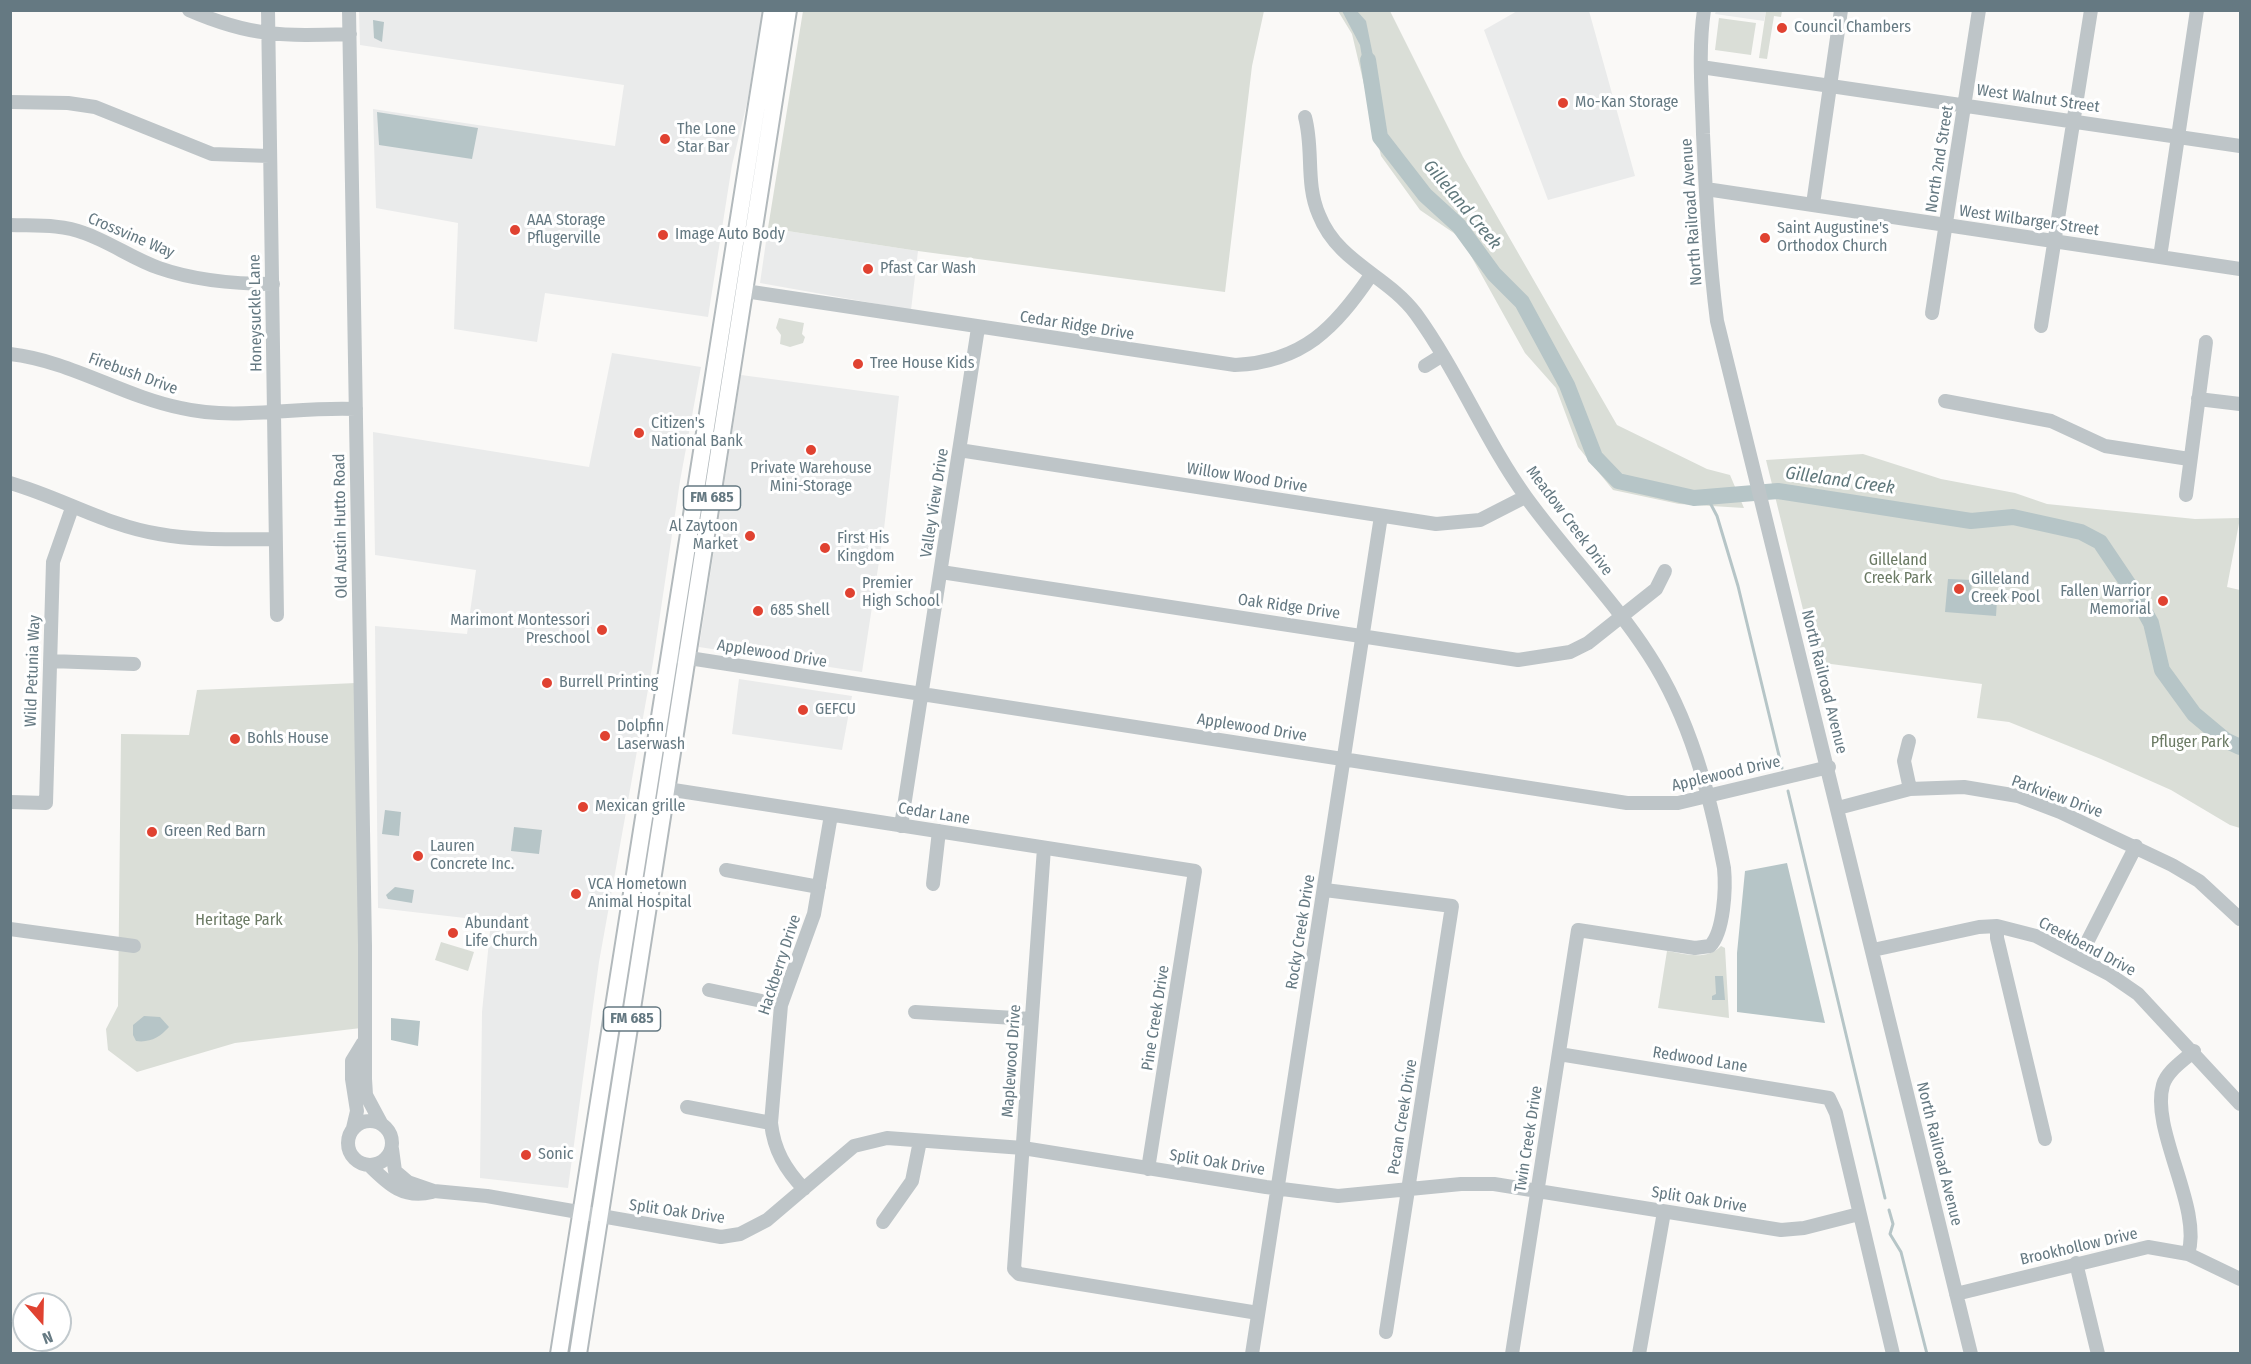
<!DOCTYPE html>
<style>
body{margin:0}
#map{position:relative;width:2251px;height:1364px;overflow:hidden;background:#faf9f7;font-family:"Fira Sans Condensed",sans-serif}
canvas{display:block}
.frame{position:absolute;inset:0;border:12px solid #657982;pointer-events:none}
.north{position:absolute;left:12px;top:1292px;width:60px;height:60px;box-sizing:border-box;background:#fff;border:2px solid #c1c9cd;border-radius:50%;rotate:160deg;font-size:16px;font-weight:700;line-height:24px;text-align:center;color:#657982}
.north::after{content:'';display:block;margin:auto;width:21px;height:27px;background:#e04231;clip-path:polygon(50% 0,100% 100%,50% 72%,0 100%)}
</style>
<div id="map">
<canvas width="2251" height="1364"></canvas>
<div class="frame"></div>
<div class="north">N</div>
</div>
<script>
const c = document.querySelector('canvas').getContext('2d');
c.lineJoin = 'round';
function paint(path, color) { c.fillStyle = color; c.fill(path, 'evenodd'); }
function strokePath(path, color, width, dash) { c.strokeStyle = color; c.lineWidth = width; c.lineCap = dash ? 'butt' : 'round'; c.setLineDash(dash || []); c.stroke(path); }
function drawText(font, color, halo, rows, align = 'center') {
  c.font = font + ' "Fira Sans Condensed",sans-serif'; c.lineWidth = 6; c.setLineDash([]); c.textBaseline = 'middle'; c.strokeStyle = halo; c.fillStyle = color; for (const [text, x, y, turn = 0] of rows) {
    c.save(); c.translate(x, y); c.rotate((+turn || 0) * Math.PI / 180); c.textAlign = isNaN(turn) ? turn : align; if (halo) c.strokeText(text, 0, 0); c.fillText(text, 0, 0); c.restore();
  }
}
const built = new Path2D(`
 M1519 10 1589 11 1635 176 1548 200 1484 30Z
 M359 11H763L747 103 732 165 708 317 545 293 537 342 454 329 458 223 376 208 373 109 615 146 624 85 360 45Z
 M1716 11H1766L1764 21 1715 14Z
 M768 228 918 251 911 310 760 283Z
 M612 353 701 367 680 481 653 662 599 962 568 1188 480 1178 482 1012 491 921 378 908 375 626 467 634 476 570 375 555 373 432 589 467Z
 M741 375 899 396 884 529 862 672 699 647Z
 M739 679 852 696 842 750 732 734Z`);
const green = new Path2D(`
 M803 11H1264L1252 66 1225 292 918 251 768 228Z
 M1338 11H1390L1463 157 1617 425 1707 469 1730 475 1744 508 1679 504 1613 490 1578 447 1556 388 1525 353 1461 238 1420 210 1381 156 1352 34Z
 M1766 11H1782L1781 17 1774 16 1767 59 1759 58Z
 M1719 18 1756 23 1751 55 1715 50Z
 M779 318 804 323 802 334 805 337 803 343 790 347 780 344 781 335 776 328Z
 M1863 454 1941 479 2015 493 2047 504 2195 519 2240 518 2227 587 2240 590V828L2230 825 2171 790 2101 759 2009 722 1977 718 1982 684 1816 662 1766 460Z
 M356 683 361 1028 235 1043 137 1072 108 1050 106 1029 118 1006 121 734 189 735 197 690Z
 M441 942 474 952 468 971 435 960Z
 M1721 946 1725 948 1729 1018 1658 1008 1667 951C1686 954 1706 961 1721 946Z`);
const water = new Path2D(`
 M1342 11H1357L1366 21 1379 85 1366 81 1360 45Z
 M373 20 384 22 382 42 374 38Z
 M377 112 478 128 472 159 379 145Z
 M1948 579 1972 580 1971 598 1997 600 1996 616 1945 612Z
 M385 810 401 812 399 836 382 834Z
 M514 827 542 830 539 854 511 851Z
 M1787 863 1825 1023 1737 1012V953L1745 871Z
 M395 887 414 890 412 903 388 899 386 895Z
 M1715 976H1723L1725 1000H1712V996L1716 994Z
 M144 1016 160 1017 169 1027C160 1037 150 1043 136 1041L133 1035V1025Z
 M391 1018 420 1021 418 1046 391 1040Z`);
const stream = new Path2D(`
 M1707 497 1717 516 1738 586 1782 768
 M1788 791 1885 1198
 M1889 1210 1893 1224 1890 1234 1901 1252 1927 1354`);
const river = new Path2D(`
 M1368 60 1380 137 1425 195 1459 226 1494 274 1522 302 1567 385 1595 457 1618 481 1694 498 1778 491 1971 521 2013 517 2081 532 2100 542 2133 591 2151 623 2162 670 2194 714 2225 740 2240 747`);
const minor = new Path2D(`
 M189 10C251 37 283 36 350 34
 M268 10 277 615
 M349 10 365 946V1079L366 1095 381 1123
 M1704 10C1698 51 1702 93 1703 134 1706 196 1709 259 1717 321L1971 1354
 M1701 67 2240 146
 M10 102 68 103 95 107 212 154 269 156
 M1305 117C1314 150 1305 183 1319 215 1338 263 1387 275 1416 314 1458 372 1485 440 1526 497 1565 551 1613 599 1649 655 1690 718 1710 795 1724 868 1726 888 1724 932 1710 946L1695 948 1578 930 1512 1354
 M1706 189 2240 269
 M1813 204 1841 10
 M10 225C35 226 61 224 84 233 110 242 133 259 159 268 196 281 235 284 273 284
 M2160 257 2197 10
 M745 291 1235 365C1303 362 1335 328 1371 275
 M1932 313 1979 10
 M2041 326 2091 10
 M10 354C71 361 122 396 181 408 236 421 299 406 356 409
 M1425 366 1441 356
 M2198 399 2240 404
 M1945 401 2051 421 2105 446 2189 459
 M959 450 1436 524 1480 520 1525 497
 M10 483C60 497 107 526 159 534 197 541 236 539 274 539
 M2186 495 2206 342
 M941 572 1518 660 1570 652 1588 643 1656 589 1665 571
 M676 656 1627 803H1678L1829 767
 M50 661 134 664
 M1909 741 1904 761 1910 789
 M667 789 1195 871 1148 1169
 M10 802 46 803 53 562 72 508
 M1838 808 1910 789 1964 787 2018 796 2060 812 2172 865 2199 881 2240 919
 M901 826 978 328
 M1044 848 1014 1269 1019 1274 1258 1313
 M726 870 819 887
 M933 884 939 831
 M1325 890 1452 906 1386 1332
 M1997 926V938L2045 1139
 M10 929 134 946
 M1873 950 1979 927 1997 926 2036 936 2109 974 2138 994 2240 1104
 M2079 958 2136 846
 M709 990 781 1005
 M915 1012 1031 1019
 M1559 1054 1829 1098 1836 1113 1893 1354
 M687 1107 771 1123
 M348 1143a22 22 0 1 1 44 0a22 22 0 1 1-44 0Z
 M353 1128 357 1111 352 1079V1061L363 1043
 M392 1149 395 1171 408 1182 434 1191 487 1196 721 1237 740 1234 767 1220 854 1146 887 1138 1023 1148 1266 1187 1338 1196 1461 1184H1494L1781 1230 1804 1228 1859 1214
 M370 1166C389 1185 404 1199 432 1192
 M804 1189C785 1169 774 1150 771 1123L781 1005 814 914 831 815
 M883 1222 912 1181 920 1141
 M2188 1254C2203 1209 2150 1129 2163 1085 2167 1071 2183 1061 2194 1051
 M2076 1263 2098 1354
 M1956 1294 2148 1247 2188 1254 2240 1279
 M1252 1354 1381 516
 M1639 1354 1664 1212`);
const major = new Path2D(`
 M559 1354 772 10
 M578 1354 788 10`);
const markers = [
 [1782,28,6,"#e04231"],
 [1563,103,6,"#e04231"],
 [665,139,6,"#e04231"],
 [515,230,6,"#e04231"],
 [663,235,6,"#e04231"],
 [1765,238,6,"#e04231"],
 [868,269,6,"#e04231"],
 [858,364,6,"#e04231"],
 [639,433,6,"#e04231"],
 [811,450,6,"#e04231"],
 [750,536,6,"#e04231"],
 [825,548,6,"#e04231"],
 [1959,589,6,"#e04231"],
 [850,593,6,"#e04231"],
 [2163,601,6,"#e04231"],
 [758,611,6,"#e04231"],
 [602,630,6,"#e04231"],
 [547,683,6,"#e04231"],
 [803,710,6,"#e04231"],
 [605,736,6,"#e04231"],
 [235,739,6,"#e04231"],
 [583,807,6,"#e04231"],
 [152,832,6,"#e04231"],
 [418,856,6,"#e04231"],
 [576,894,6,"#e04231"],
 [453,933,6,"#e04231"],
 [526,1155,6,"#e04231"]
];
const shields = [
 [712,498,57],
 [632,1019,57]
];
const shieldNames = [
 ["FM 685",712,498],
 ["FM 685",632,1019]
];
const poiNames = [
 ["Council Chambers",1794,28],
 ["Mo-Kan Storage",1575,103],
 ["The Lone",677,130],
 ["Star Bar",677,148],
 ["AAA Storage",527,221],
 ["Pflugerville",527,239],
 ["Saint Augustine's",1777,229],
 ["Orthodox Church",1777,247],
 ["Image Auto Body",675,235],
 ["Pfast Car Wash",880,269],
 ["Tree House Kids",870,364],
 ["Citizen's",651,424],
 ["National Bank",651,442],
 ["Private Warehouse",811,469,"center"],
 ["Mini-Storage",811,487,"center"],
 ["Al Zaytoon",738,527,"right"],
 ["Market",738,545,"right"],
 ["First His",837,539],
 ["Kingdom",837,557],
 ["Gilleland",1971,580],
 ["Creek Pool",1971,598],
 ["Premier",862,584],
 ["High School",862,602],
 ["Fallen Warrior",2151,592,"right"],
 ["Memorial",2151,610,"right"],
 ["685 Shell",770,611],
 ["Marimont Montessori",590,621,"right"],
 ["Preschool",590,639,"right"],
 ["Burrell Printing",559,683],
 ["GEFCU",815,710],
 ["Dolpfin",617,727],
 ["Laserwash",617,745],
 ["Bohls House",247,739],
 ["Mexican grille",595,807],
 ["Green Red Barn",164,832],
 ["Lauren",430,847],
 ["Concrete Inc.",430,865],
 ["VCA Hometown",588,885],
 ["Animal Hospital",588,903],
 ["Abundant",465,924],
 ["Life Church",465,942],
 ["Sonic",538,1155]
];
const streetNames = [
 ["West Walnut Street",2038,99,8],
 ["North 2nd Street",1940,159,-81],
 ["North Railroad Avenue",1692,212,-94],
 ["West Wilbarger Street",2029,221,8],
 ["Crossvine Way",131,236,23],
 ["Honeysuckle Lane",256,313,-91],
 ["Cedar Ridge Drive",1077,326,9],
 ["Firebush Drive",133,374,20],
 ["Willow Wood Drive",1247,478,9],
 ["Valley View Drive",935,503,-81],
 ["Meadow Creek Drive",1569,521,53],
 ["Old Austin Hutto Road",341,526,-91],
 ["Oak Ridge Drive",1289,607,8],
 ["Applewood Drive",772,654,9],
 ["Wild Petunia Way",33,671,-88],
 ["North Railroad Avenue",1824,682,76],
 ["Applewood Drive",1252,728,9],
 ["Applewood Drive",1726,774,-13],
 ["Parkview Drive",2057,797,20],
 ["Cedar Lane",934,814,9],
 ["Rocky Creek Drive",1301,932,-81],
 ["Creekbend Drive",2087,947,28],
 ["Hackberry Drive",780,965,-72],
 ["Pine Creek Drive",1156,1018,-81],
 ["Redwood Lane",1700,1060,9],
 ["Maplewood Drive",1012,1061,-86],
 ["Pecan Creek Drive",1403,1117,-81],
 ["Twin Creek Drive",1529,1139,-81],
 ["North Railroad Avenue",1939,1154,76],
 ["Split Oak Drive",1217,1163,9],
 ["Split Oak Drive",1699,1200,9],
 ["Split Oak Drive",677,1212,8],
 ["Brookhollow Drive",2079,1247,-13]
];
const parkNames = [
 ["Gilleland",1898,561],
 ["Creek Park",1898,579],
 ["Pfluger Park",2190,743],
 ["Heritage Park",239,921]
];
const waterNames = [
 ["Gilleland Creek",1462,205,50],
 ["Gilleland Creek",1840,481,8]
];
paint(built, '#eaebeb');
paint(green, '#daded7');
paint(water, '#b6c5c7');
strokePath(stream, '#b6c5c7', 3);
strokePath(river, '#b6c5c7', 16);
strokePath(major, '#b2b9bc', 20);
strokePath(minor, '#bec5c8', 14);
strokePath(major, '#fff', 16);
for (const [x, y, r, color] of markers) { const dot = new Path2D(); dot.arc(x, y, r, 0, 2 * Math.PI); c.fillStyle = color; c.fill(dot); strokePath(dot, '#fff', 2); }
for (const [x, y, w] of shields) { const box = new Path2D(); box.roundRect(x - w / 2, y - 12, w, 24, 4.5); c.fillStyle = '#fff'; c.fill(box); strokePath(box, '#657982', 1.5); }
drawText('bold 15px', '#657982', null, shieldNames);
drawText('16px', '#657982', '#fff', poiNames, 'left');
drawText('16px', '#657982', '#fff', streetNames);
drawText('16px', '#6b7a64', '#fff', parkNames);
drawText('italic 18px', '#60787c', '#fff', waterNames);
</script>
